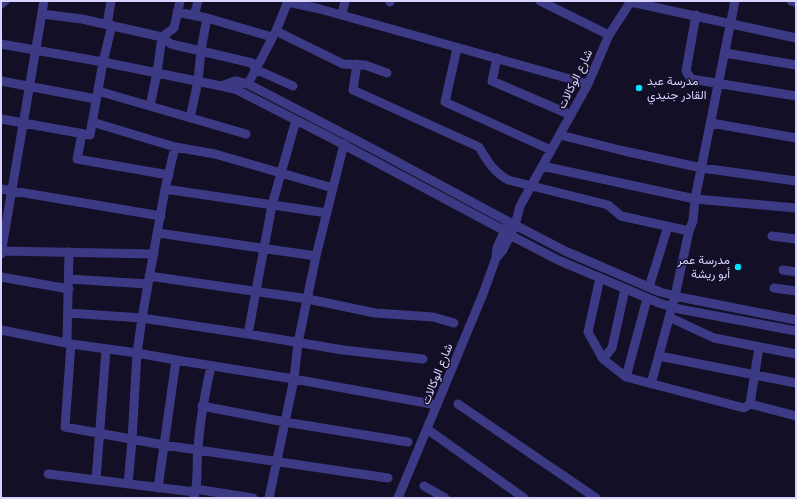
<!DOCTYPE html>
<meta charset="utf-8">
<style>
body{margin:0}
#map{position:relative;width:797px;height:499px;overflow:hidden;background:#130f26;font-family:Lato,sans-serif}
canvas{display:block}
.frame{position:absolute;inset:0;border:2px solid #d9d4ff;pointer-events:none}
</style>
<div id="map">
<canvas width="797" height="499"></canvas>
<div class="frame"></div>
</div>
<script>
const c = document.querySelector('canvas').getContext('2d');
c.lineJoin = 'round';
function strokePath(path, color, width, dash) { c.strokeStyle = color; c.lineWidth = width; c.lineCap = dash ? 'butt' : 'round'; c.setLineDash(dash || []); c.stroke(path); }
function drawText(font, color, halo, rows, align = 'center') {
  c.font = font + ' Lato,Vazirmatn,sans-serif'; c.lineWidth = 3; c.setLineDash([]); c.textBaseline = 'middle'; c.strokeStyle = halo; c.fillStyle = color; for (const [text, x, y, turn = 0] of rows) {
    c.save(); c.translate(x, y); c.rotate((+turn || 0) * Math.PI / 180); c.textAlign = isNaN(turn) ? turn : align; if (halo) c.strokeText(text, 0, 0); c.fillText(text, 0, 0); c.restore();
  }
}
const minor = new Path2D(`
 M540 1 609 35
 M791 1 796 2
 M288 2 320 9 588 84
 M390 2V1
 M631 2 796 38
 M1 4 5 1
 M177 12 207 18 272 37
 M42 14 82 19 162 37 171 44 252 63 255 69 293 86
 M342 15 345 1
 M696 15 686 71 691 79 796 96
 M194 16 198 1
 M107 25 111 1
 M276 31 343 64 365 65 387 73
 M1 44 103 62 221 86 237 90 331 138 505 231
 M457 48 445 102 551 150
 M725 53 796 65
 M497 58 492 81 571 115
 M357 64 353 90 479 147C488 162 493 171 508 180L608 205 621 216 689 231
 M1 81 96 99
 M248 84 276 31 288 1
 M221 86 235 81 248 84 377 151 509 222
 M98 91 246 134
 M150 106 157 73 162 37 174 28 180 1
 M190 118 198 81 201 50 207 18
 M1 119 90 135 103 62 112 25
 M92 122 175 147 215 154 333 188
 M711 123 796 138
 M82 134 77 159 169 175
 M560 135 624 151 702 168 796 181
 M542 166 695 199 796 208
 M1 189 161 216
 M165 189 327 213
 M515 225 565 251 660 292 684 298 796 320
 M158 233 316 256
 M510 235 558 260 659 303 679 309 796 331
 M772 236 796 239
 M1 251 154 254
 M69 252 67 339V342L71 344 65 427 164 445 388 478
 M1 254 44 1
 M496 258 497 248 507 225
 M783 270 796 272
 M149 276 308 299 375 313 433 317 454 323
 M1 277 69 289
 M600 278 588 332 603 359 626 377 744 408 750 404 796 416
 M69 279 148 284
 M649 287 668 226
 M774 288 796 291
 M68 313 142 318 248 334 343 350 423 359
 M669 317 714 338 796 354
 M1 330 71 344 137 353 176 360 294 379 437 405
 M248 334 272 205 296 120
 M659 356 796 383
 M603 359 612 348 625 289
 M626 377 647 299
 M651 384 675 296 689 231 693 221 695 199 735 1
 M458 404 596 498
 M750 404 759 347
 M202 406 285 422 408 442
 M427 429 524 498
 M48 474 195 492
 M96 480 106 349
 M128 484 132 440 137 353 142 318 165 189 175 147
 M424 486 445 498
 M158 488 176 360
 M195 489 253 498
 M194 497C199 482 196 464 198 448 200 420 205 393 211 366
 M269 498 294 379 298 343 316 256 344 144
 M398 498 483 294 496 258 503 250 515 225 520 206 588 84 609 35 631 1`);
const markers = [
 [639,88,4,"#00e5ff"],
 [738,267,4,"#00e5ff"]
];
const streetNames = [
 ["شارع الوكالات",575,79,-64],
 ["شارع الوكالات",437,374,-68]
];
const poiNames = [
 ["مدرسة عبد",647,81],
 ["القادر جنيدي",647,95],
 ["مدرسة عمر",730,260,"right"],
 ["أبو ريشة",730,274,"right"]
];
strokePath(minor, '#3d3a85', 9);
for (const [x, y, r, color] of markers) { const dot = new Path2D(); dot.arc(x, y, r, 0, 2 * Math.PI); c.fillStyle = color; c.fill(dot); strokePath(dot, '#130f26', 1.5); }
drawText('12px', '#d9d4ff', '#130f26', streetNames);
drawText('12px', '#d9d4ff', '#130f26', poiNames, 'left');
</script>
